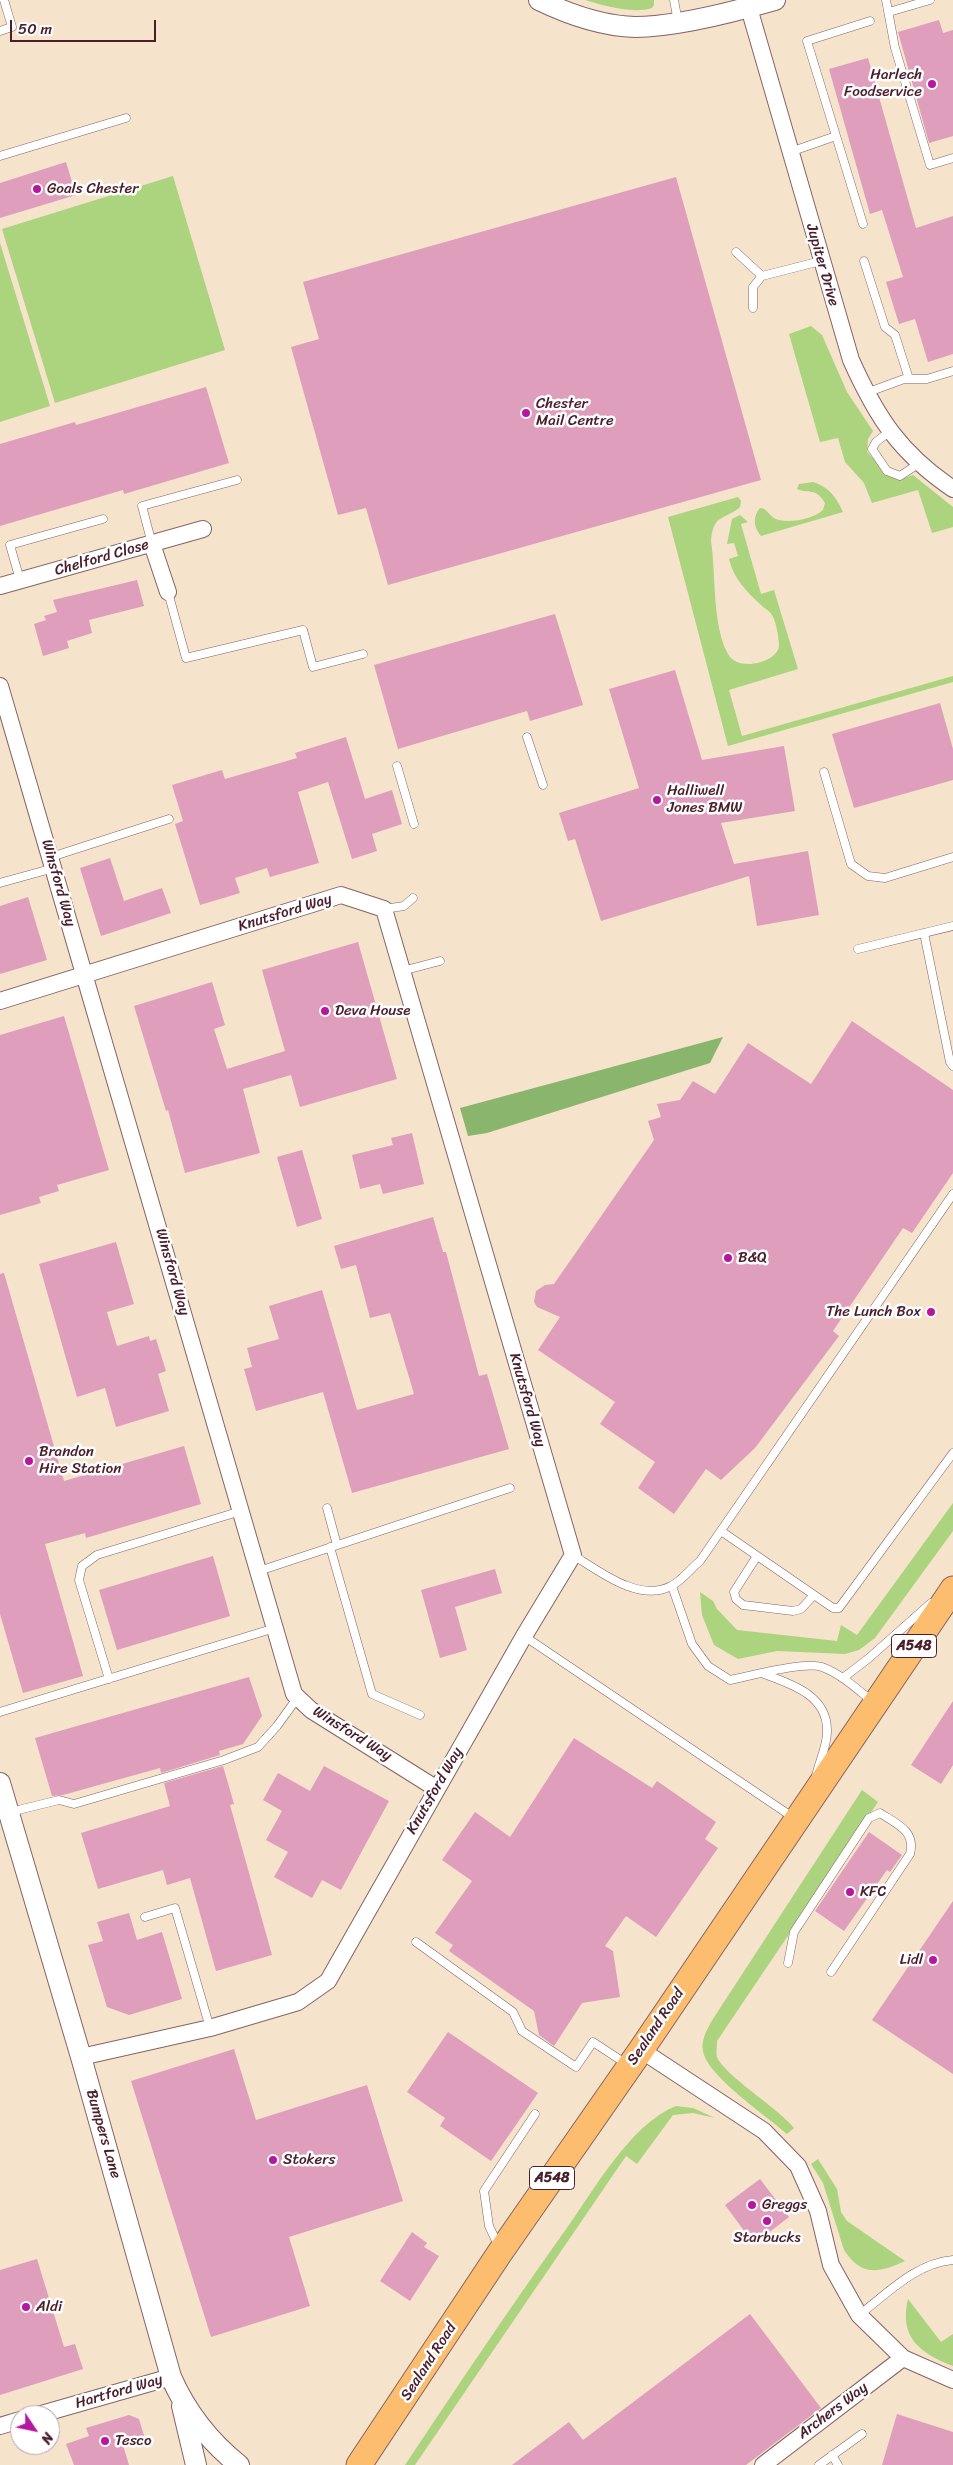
<!DOCTYPE html>
<style>
body{margin:0}
#map{position:relative;width:953px;height:2465px;overflow:hidden;background:#f5e3cc;font-family:Sriracha,sans-serif}
canvas{display:block}
.north{position:absolute;left:10px;top:2405px;width:50px;height:50px;box-sizing:border-box;background:#fff;border:1px solid #b7a5aa;border-radius:50%;rotate:124deg;font-size:14px;font-weight:700;line-height:20px;text-align:center;color:#4a1f2b}
.north::after{content:'';display:block;margin:auto;width:18px;height:22px;background:#b5179e;clip-path:polygon(50% 0,100% 100%,50% 72%,0 100%)}
.scale{position:absolute;left:10px;top:20px;width:146px;height:22px;box-sizing:border-box;border:2px solid #4a1f2b;border-top:0;padding-left:6px;font-size:15px;line-height:18px;white-space:nowrap;color:#4a1f2b;-webkit-text-stroke:4px #fff;paint-order:stroke}
</style>
<div id="map">
<canvas width="953" height="2465"></canvas>
<div class="north">N</div>
<div class="scale">50 m</div>
</div>
<script>
const c = document.querySelector('canvas').getContext('2d');
c.lineJoin = 'round';
function paint(path, color) { c.fillStyle = color; c.fill(path, 'evenodd'); }
function strokePath(path, color, width, dash) { c.strokeStyle = color; c.lineWidth = width; c.lineCap = dash ? 'butt' : 'round'; c.setLineDash(dash || []); c.stroke(path); }
function drawText(font, color, halo, rows, align = 'center') {
  c.font = font + ' Sriracha,sans-serif'; c.lineWidth = 5; c.setLineDash([]); c.textBaseline = 'middle'; c.strokeStyle = halo; c.fillStyle = color; for (const [text, x, y, turn = 0] of rows) {
    c.save(); c.translate(x, y); c.rotate((+turn || 0) * Math.PI / 180); c.textAlign = isNaN(turn) ? turn : align; if (halo) c.strokeText(text, 0, 0); c.fillText(text, 0, 0); c.restore();
  }
}
const green = new Path2D(`
 M585 0H654V5L652 8C632 14 605 6 585 0Z
 M173 176 225 350 55 403 2 229Z
 M0 243 50 406 0 422Z
 M811 326 822 335 847 392 873 431 868 439 867 452 891 477 898 480 913 475 953 507V527L932 533 918 490 872 503 864 483 845 462 838 438 820 442 789 334Z
 M813 482C829 487 836 497 843 512L761 536C754 528 752 517 760 508 767 508 769 516 776 519 788 524 814 519 823 510L825 503C816 487 808 494 797 489L799 484Z
 M738 497 741 501 740 507C726 520 713 513 711 541 716 573 712 625 728 654 738 673 779 662 779 645 779 638 776 621 772 615 770 611 764 608 761 605 746 591 734 579 729 559L738 556 734 543 727 544 732 519 740 515 748 522 741 524 761 594 774 590 798 669 729 690 742 736 953 676V682L728 746 668 517Z
 M953 1503V1531L875 1638 859 1650 845 1654 777 1651 738 1659 714 1645 702 1615 700 1592 713 1601 717 1609 737 1630 837 1641 841 1625 857 1635Z
 M862 1790 878 1802 717 2041C717 2045 716 2052 717 2057 724 2075 778 2108 794 2128L787 2134C767 2116 707 2076 703 2051 701 2040 706 2032 711 2022Z
 M676 2106 693 2108 715 2118 693 2113 673 2115 637 2164 626 2156 415 2465H405C457 2387 509 2309 564 2232 593 2192 629 2125 676 2106Z
 M818 2159 837 2189 841 2212 847 2221 905 2261C879 2273 862 2277 844 2250L823 2183 811 2164Z
 M908 2299 941 2342 953 2334V2366C919 2353 899 2337 908 2299Z`);
const forest = new Path2D(`
 M723 1037 710 1063 487 1133 468 1136 460 1108Z`);
const building = new Path2D(`
 M939 20 943 33 953 30V136L929 143 898 32Z
 M868 58 916 228 953 216V354L928 362 915 319 899 324 886 282 903 277 882 210 870 214 829 69Z
 M66 162 76 195 0 218V183Z
 M676 177 761 480 388 585 366 508 338 515 291 347 319 339 303 282Z
 M206 387 229 463 124 494 123 490 0 526V444L75 422 76 425Z
 M137 580 144 606 89 620 92 633 67 641 69 648 43 656 34 624 46 620 44 616 57 612 53 600Z
 M555 614 583 705 530 721 527 711 398 749 374 665Z
 M675 670 702 760 784 746 795 811 721 823 734 864 808 851 819 915 757 926 749 876 601 921 575 839 568 841 559 813 639 788 609 689Z
 M940 703 953 749V780L854 808 832 734Z
 M346 737 365 799 392 790 402 824 372 834 377 851 352 859 328 782 298 792 319 863 270 877 267 868 235 878 240 893 200 905 175 824 183 821 172 785 222 770 225 779 297 758 295 753Z
 M110 858 124 901 162 888 171 913 101 936 80 868Z
 M28 897 47 960 0 974V906Z
 M358 942 397 1079 300 1107 291 1075 243 1089 260 1153 185 1173 168 1110 166 1111 134 1006 212 982 225 1025 214 1029 227 1069 285 1051 262 970Z
 M64 1016 109 1170 57 1185 59 1191 39 1197 41 1203 0 1215V1035Z
 M852 1021 953 1090V1173L912 1233 903 1228 833 1331 839 1336 755 1448 721 1480 706 1469 674 1514 638 1488 655 1462 600 1424 615 1402 538 1350 560 1317 537 1307 534 1302 536 1291 545 1285 554 1284 654 1140 648 1121 661 1117 657 1104 680 1100 693 1081 715 1094 748 1043 811 1084Z
 M412 1133 424 1184 383 1194 380 1184 360 1189 352 1155 393 1145 391 1138Z
 M302 1150 322 1219 297 1227 277 1157Z
 M433 1217 443 1252H446L479 1376 487 1374 509 1449 352 1493 323 1392 256 1411 244 1369 252 1367 247 1348 279 1339 269 1306 322 1290 357 1410 414 1394 390 1313 370 1318 356 1265 341 1269 334 1246Z
 M116 1242 134 1304 107 1312 117 1346 149 1336 150 1341 156 1339 166 1371 158 1374 169 1411 116 1427 105 1388 77 1397 39 1264Z
 M4 1273 64 1481 184 1446 201 1504 86 1538 85 1533 45 1544 83 1676 23 1693 0 1614V1274Z
 M213 1556 230 1616 117 1650 99 1590Z
 M495 1569 502 1593 455 1607 467 1650 440 1658 421 1590Z
 M249 1677 262 1716 243 1744 219 1751 220 1755 161 1773 160 1768 63 1795 52 1796 35 1738Z
 M953 1701V1765L941 1784 911 1765Z
 M574 1738 652 1788 657 1781 716 1822 705 1839 718 1848 656 1937 626 1916 605 1946 613 1951 620 1997 582 2003 554 2046 539 2035 534 2011 449 1951 453 1945 435 1933 472 1881 442 1860 475 1812 510 1837Z
 M223 1766 234 1804 230 1805 272 1955 216 1971 190 1878 167 1885 163 1870 98 1889 81 1833 170 1806 164 1783Z
 M324 1766 389 1801 341 1890 322 1880 312 1898 274 1877 288 1852 266 1840 282 1811 263 1800 278 1773 310 1791Z
 M869 1832 902 1855 890 1872 887 1870 844 1931 815 1911Z
 M953 1901V2074L872 2020Z
 M129 1913 137 1940 162 1932 182 1999 129 2015 107 2007 88 1945 103 1941 97 1922Z
 M448 2032 538 2093 491 2161 440 2126 445 2118 407 2092Z
 M234 2049 256 2120 367 2085 403 2201 289 2237 310 2306 211 2337 131 2081Z
 M760 2179 789 2217 754 2244 725 2205Z
 M412 2232 427 2243 424 2247 439 2256 410 2301 380 2281Z
 M37 2259 64 2347 75 2344 83 2369 0 2395V2270Z
 M750 2314 821 2408 746 2465H512L569 2422 583 2440Z
 M897 2414 953 2432V2465H882Z
 M129 2415 139 2419 145 2439 123 2445 129 2465H74L66 2444 89 2436 86 2428Z`);
const service = new Path2D(`
 M674 0 678 22
 M886 0 895 48 930 165 953 158
 M889 12 930 0
 M0 31 12 27 4 0
 M790 152 836 136
 M0 156 126 118
 M863 224 807 41 870 21
 M736 252 762 276 821 261
 M864 261 885 327 895 335 909 379
 M753 308V287L762 276
 M866 393 904 379H927L953 371
 M889 432 876 442 872 449 887 471 900 476 918 464
 M152 544 142 506 237 480
 M20 580 10 545 103 519
 M168 592 186 658 303 630 313 667 363 654
 M527 737 543 785
 M397 766 414 824
 M824 772 851 864 868 876 885 878 953 857
 M51 857 169 819
 M0 883 54 868
 M384 909 404 906 413 898
 M924 933 950 1062 953 1066
 M858 949 953 926
 M402 971 440 961
 M327 1508 337 1545
 M721 1531 833 1608H839L953 1453
 M330 1547 372 1694 420 1715
 M573 1555C599 1571 639 1603 671 1586 682 1581 691 1568 700 1561L953 1194
 M757 1556 734 1592 736 1599 743 1605 793 1611 801 1609 814 1595
 M259 1571 510 1488
 M672 1586 692 1644 708 1666 730 1680C750 1676 805 1661 822 1667 841 1674 857 1689 873 1702
 M524 1636 794 1818
 M764 1674C791 1684 827 1695 827 1730 828 1744 819 1762 816 1776
 M843 1678 869 1658 931 1603
 M109 1679 79 1580 82 1566 97 1555 241 1511
 M0 1712 275 1628
 M10 1812 59 1800 74 1804 224 1760 258 1747 277 1726 298 1697
 M145 1917 175 1908 210 2028
 M416 1942 513 2012 522 2031 576 2067 593 2042 628 2065
 M788 1963 794 1932 869 1818 880 1813C897 1824 916 1831 910 1854L831 1972
 M499 2247 489 2226 484 2191 535 2114
 M859 2315C888 2293 916 2263 953 2260
 M832 2455 838 2465
 M819 2465 862 2434`);
const minor = new Path2D(`
 M749 8 851 360C877 418 900 453 953 489
 M152 544 168 592
 M0 586 203 529
 M0 686 294 1694 311 1710 437 1789
 M0 1001 341 895 384 909 573 1555 524 1636 328 1981 298 2002 210 2028 81 2057
 M641 2050 764 2131 798 2166 818 2211 831 2265 859 2315 903 2358 953 2380
 M38 2415 171 2377
 M0 2426 20 2420
 M763 2465 903 2358`);
const tertiary = new Path2D(`
 M539 0C568 14 602 26 635 27 674 27 737 11 775 0
 M0 1783 81 2057 171 2377C186 2411 210 2442 239 2465
 M182 2406 196 2465`);
const primary = new Path2D(`
 M359 2465 501 2251 641 2050 953 1589`);
const markers = [
 [932,84,5,"#b5179e"],
 [37,189,5,"#b5179e"],
 [526,413,5,"#b5179e"],
 [657,800,5,"#b5179e"],
 [325,1011,5,"#b5179e"],
 [728,1258,5,"#b5179e"],
 [931,1312,5,"#b5179e"],
 [29,1461,5,"#b5179e"],
 [850,1892,5,"#b5179e"],
 [933,1960,5,"#b5179e"],
 [273,2160,5,"#b5179e"],
 [752,2205,5,"#b5179e"],
 [767,2221,5,"#b5179e"],
 [26,2307,5,"#b5179e"],
 [105,2441,5,"#b5179e"]
];
const shields = [
 [914,1646,45],
 [552,2178,45]
];
const shieldNames = [
 ["A548",914,1646],
 ["A548",552,2178]
];
const poiNames = [
 ["Harlech",922,75,"right"],
 ["Foodservice",922,92,"right"],
 ["Goals Chester",47,189],
 ["Chester",536,404],
 ["Mail Centre",536,421],
 ["Halliwell",667,791],
 ["Jones BMW",667,808],
 ["Deva House",335,1011],
 ["B&Q",738,1258],
 ["The Lunch Box",921,1312,"right"],
 ["Brandon",39,1452],
 ["Hire Station",39,1469],
 ["KFC",860,1892],
 ["Lidl",923,1960,"right"],
 ["Stokers",283,2160],
 ["Greggs",762,2205],
 ["Starbucks",767,2238,"center"],
 ["Aldi",36,2307],
 ["Tesco",115,2441]
];
const streetNames = [
 ["Jupiter Drive",822,265,74],
 ["Chelford Close",102,558,-16],
 ["Winsford Way",58,883,74],
 ["Knutsford Way",285,913,-17],
 ["Winsford Way",172,1272,74],
 ["Knutsford Way",527,1400,74],
 ["Winsford Way",352,1734,32],
 ["Knutsford Way",435,1791,-60],
 ["Sealand Road",656,2027,-56],
 ["Bumpers Lane",103,2134,74],
 ["Sealand Road",429,2362,-57],
 ["Hartford Way",119,2392,-16],
 ["Archers Way",833,2411,-37]
];
paint(green, '#acd37e');
paint(forest, '#89b56d');
paint(building, '#e09ebd');
strokePath(service, '#866463', 9);
strokePath(minor, '#866463', 18);
strokePath(tertiary, '#866463', 22);
strokePath(primary, '#866463', 27);
strokePath(service, '#fff', 8);
strokePath(minor, '#fff', 16);
strokePath(tertiary, '#fff', 20);
strokePath(primary, '#fcbd6e', 25);
for (const [x, y, r, color] of markers) { const dot = new Path2D(); dot.arc(x, y, r, 0, 2 * Math.PI); c.fillStyle = color; c.fill(dot); strokePath(dot, '#fff', 2); }
for (const [x, y, w] of shields) { const box = new Path2D(); box.roundRect(x - w / 2, y - 11.5, w, 23, 4); c.fillStyle = '#fff'; c.fill(box); strokePath(box, '#4a1f2b', 1); }
drawText('bold 14px', '#4a1f2b', null, shieldNames);
drawText('15px', '#4a1f2b', '#fff', poiNames, 'left');
drawText('15px', '#4a1f2b', '#fff', streetNames);
</script>
